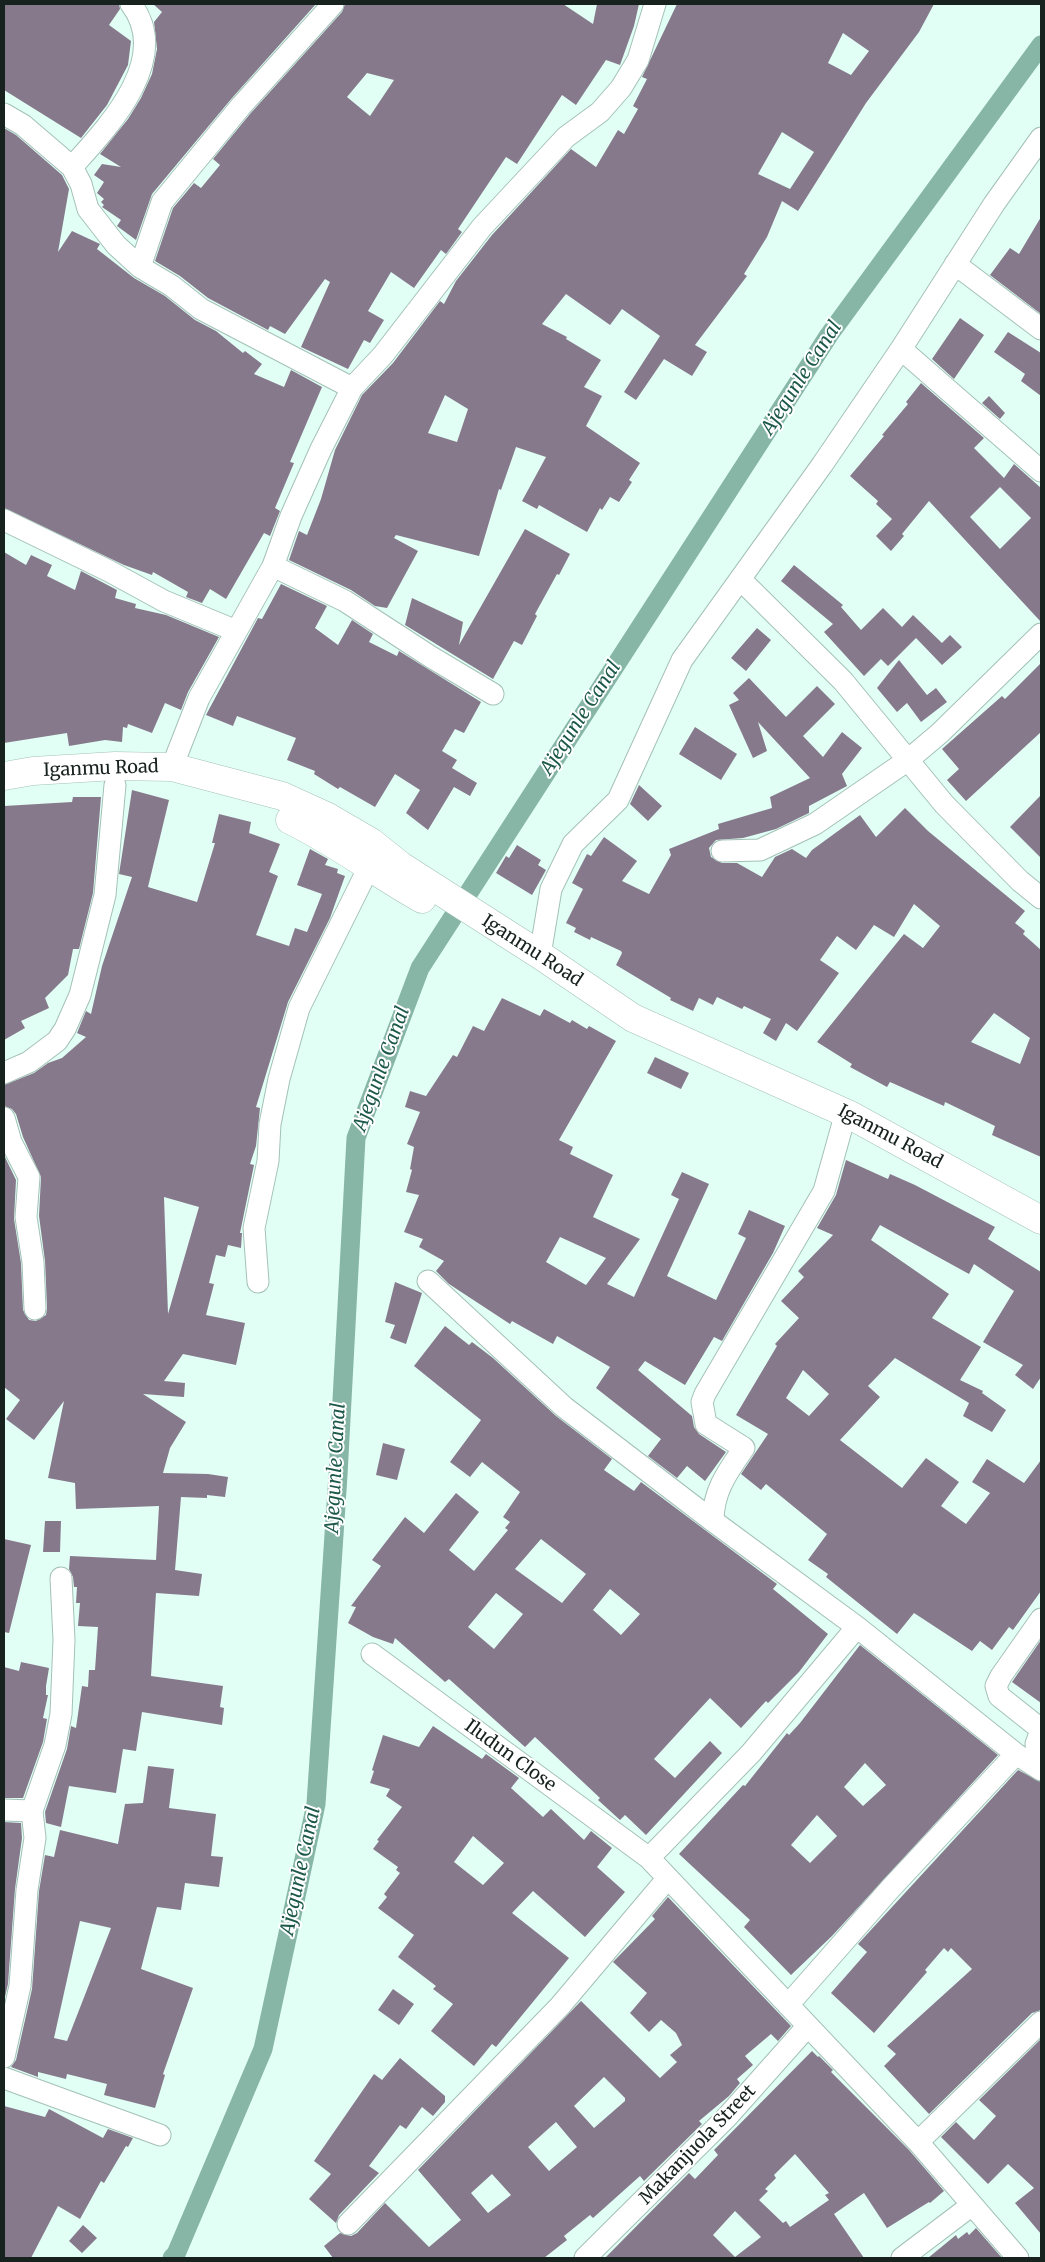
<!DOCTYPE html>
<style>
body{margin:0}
#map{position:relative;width:1045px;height:2262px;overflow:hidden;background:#e1fff5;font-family:Merriweather,serif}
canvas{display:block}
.frame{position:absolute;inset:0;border:5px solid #17221e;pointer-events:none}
</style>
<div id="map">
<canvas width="1045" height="2262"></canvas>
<div class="frame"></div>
</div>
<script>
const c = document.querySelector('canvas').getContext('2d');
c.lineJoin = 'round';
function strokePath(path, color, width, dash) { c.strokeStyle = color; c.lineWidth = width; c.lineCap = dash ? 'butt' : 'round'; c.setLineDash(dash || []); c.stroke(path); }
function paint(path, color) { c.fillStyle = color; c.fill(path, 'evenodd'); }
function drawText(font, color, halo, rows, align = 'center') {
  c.font = font + ' Merriweather,serif'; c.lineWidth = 4; c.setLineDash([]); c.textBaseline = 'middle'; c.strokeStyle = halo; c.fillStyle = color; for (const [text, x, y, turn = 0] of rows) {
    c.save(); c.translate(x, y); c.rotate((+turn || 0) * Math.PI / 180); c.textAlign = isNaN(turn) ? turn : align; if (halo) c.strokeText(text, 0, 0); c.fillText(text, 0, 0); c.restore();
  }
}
const canal = new Path2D(`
 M172 2258 176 2254 263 2049 316 1804 338 1475 356 1138 420 968 829 335 1041 45`);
const building = new Path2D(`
 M4 4H119L120 9 109 25 131 41 128 65 107 105 81 138 4 90Z
 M153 4H316L232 98 152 194 136 240 117 226 121 220 102 207 104 205 101 202 104 199 97 193 104 182 94 175 102 164 121 167 100 154 128 119 141 98 152 74 157 49 154 22 162 12Z
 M345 4H563L593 24 597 4H639L634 26 620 65 606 60 576 105 562 95 517 164 506 157 458 229 462 232 446 254 441 250 414 288 391 272 368 311 384 320 370 343 364 340 348 369 301 347 330 282 325 279 285 334 270 326 268 330 208 298 180 276 155 261 173 208 194 183 201 188 220 165 213 159 250 114 342 12ZM367 73 394 80 370 116 347 97Z
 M677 4H934L919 32 866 103 798 211 782 201 767 237 744 274 747 276 695 345 707 352 692 376 664 359 636 400 624 392 660 336 622 309 610 325 566 294 542 324 567 337 566 339 601 360 584 387 602 396 586 426 640 463 629 480 632 482 619 502 610 497 602 510 600 508 587 532 539 505 537 509 522 501 546 457 516 447 501 490 499 489 479 556 396 535 394 538 418 551 387 608 375 606 351 590 289 560 299 531 307 535 321 499 335 450 362 395 393 363 440 301 444 304 456 281 492 235 571 149 596 167 618 130 624 134 638 109 633 106 647 79 642 77ZM843 33 869 51 851 75 828 63ZM782 132 814 152 790 189 758 174ZM445 395 468 409 457 442 428 433Z
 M4 128 16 135 62 175 69 189 58 252 72 231 100 244 97 249 134 278 165 296 195 320 216 331 243 353 245 351 262 364 254 374 284 387 291 370 322 387 290 462 294 463 275 508 280 511 270 536 264 533 226 599 210 589 202 603 186 597 188 592 153 572 152 575 124 565 4 508Z
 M1041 217V314L990 275 1010 248 1019 254Z
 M960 318 984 335 954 379 932 359Z
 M1008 332 1041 353V396L1021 381 1025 374 994 352Z
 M921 383 984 438 974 448 1004 478 1014 464 1041 488V622L929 501 902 534 904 536 891 551 876 536 892 519 876 504 878 501 850 476 884 436 882 435 908 404 906 402ZM1000 487 1031 518 1000 549 970 517Z
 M989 396 1005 413 1000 419 982 403Z
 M525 529 570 554 559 575 557 574 535 614 537 616 522 645 514 641 493 679 405 625 412 598 463 622 459 645Z
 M4 552 26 565 31 555 52 565 47 576 75 590 81 571 117 590 115 598 136 604 135 608 166 615 219 637 188 692 181 710 165 703 152 733 128 724 127 728 123 727 122 742 105 740 69 746 67 733 4 743Z
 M794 565 843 605 841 607 861 630 883 608 902 627 913 615 942 643 950 635 962 647 942 665 916 638 888 666 881 659 864 676 824 632 833 624 781 581Z
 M281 584 327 606 315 628 338 645 352 620 373 634 369 642 397 656 399 651 481 702 464 733 455 729 442 751 457 760 452 768 477 783 470 796 454 787 428 830 406 813 420 790 395 774 375 807 340 787 338 789 314 774 315 771 287 760 296 738 237 716 233 726 206 715 258 618 262 619Z
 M757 628 771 640 746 671 731 658Z
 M899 660 927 695 936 688 947 702 921 722 907 703 897 712 877 688Z
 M1041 663V732L966 801 947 780 959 769 942 749 1002 696 1005 699Z
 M749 678 786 717 817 686 835 704 803 736 823 757 842 732 862 748 842 774 847 786 809 806V813L776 829 743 838 716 840 709 848 711 857 722 863H737L762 877 775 857 792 849 806 858 812 850 860 815 876 837 905 808 928 831 1025 911 1015 923 1025 931 1023 934 1041 950V1157L992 1135 995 1126 945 1102 944 1106 890 1082 887 1087 850 1067 852 1064 817 1042 904 934 923 948 940 926 914 904 894 937 874 925 856 950 837 936 820 960 839 973 797 1031 786 1023 776 1041 763 1033 771 1019 744 1006 742 1009 717 997 713 1005 699 998 693 1011 670 1000 671 998 616 965 622 953 621 951 591 937 590 940 574 932 576 928 566 923 583 889 572 883 587 854 591 856 604 837 637 861 622 881 649 894 671 855 669 849 719 829 718 824 772 808 770 797 810 778 758 722 767 751 753 758 729 705 739 700 733 693ZM994 1013 1030 1038 1020 1064 971 1042Z
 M695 727 737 754 721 780 679 754Z
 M639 785 662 806 648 821 630 804Z
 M132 790 169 800 148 887 197 902 215 843H212L219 814 251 822 249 833 280 844 269 872 278 876 256 935 289 946 295 928 307 932 322 894 297 885 310 849 328 859 325 865 338 869 337 873 345 876 330 918 288 1002 256 1107 260 1108 256 1146 250 1164 254 1165 240 1233H242L241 1248 228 1245 225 1257 216 1255 209 1283 214 1284 206 1315 245 1323 236 1365 183 1354 164 1381 185 1383 184 1397 143 1394 186 1422 170 1448 163 1473 208 1474 228 1477 225 1497 207 1495V1498L181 1497 175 1570 202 1574 199 1596 156 1593 151 1676 223 1686 220 1707 224 1708 222 1725 142 1712 136 1751 123 1749 116 1793 69 1786 61 1827 46 1823 45 1812 67 1749 71 1726 76 1728 82 1686 88 1687 89 1670H95L98 1627 78 1626 80 1603H76L77 1587H74L73 1577 69 1569 70 1556 156 1560 159 1506 76 1509 75 1483 48 1478 64 1401 34 1440 6 1419 20 1400 4 1387V1155L16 1180 14 1219 21 1263 23 1310 29 1320 36 1321 46 1315 47 1308 45 1261 39 1216 41 1177 23 1137 16 1114 12 1109 4 1106V1085L34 1073 48 1063 62 1058 86 1037 77 1033 86 1011 91 1014 102 966 132 877 119 874ZM164 1197 199 1207 168 1314Z
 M1041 795V858L1010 827Z
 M73 797H101L93 893 79 949H73L68 975 45 998 49 1008 21 1021 25 1028 4 1040V806L72 802Z
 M517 845 541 860 538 865 546 870 532 895 496 873 506 856 509 858Z
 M502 998 540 1016 544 1009 570 1023 572 1020 587 1029 589 1026 616 1041 559 1140 573 1147 570 1154 613 1175 593 1217 640 1239 607 1284 634 1297 679 1199 671 1195 682 1172 709 1184 667 1276 716 1300 746 1238 738 1234 749 1210 785 1226 773 1253 722 1341 714 1337 685 1385 645 1361 638 1370 692 1416 694 1427 699 1434 726 1452 705 1481 687 1466 677 1478 648 1456 661 1439 596 1388 610 1367 557 1336 553 1344 512 1321 510 1324 449 1284 436 1271 444 1261 419 1247 423 1239 404 1232 419 1195 406 1192 412 1170 410 1169 414 1147 407 1144 420 1112 405 1107 410 1091 426 1096 453 1055 457 1057 473 1026 484 1031ZM560 1237 606 1258 586 1285 546 1262Z
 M655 1057 689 1073 681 1089 647 1073Z
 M846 1160 888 1179 890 1174 915 1185 995 1227 988 1239 1041 1272V1377L1033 1389 1015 1375 1023 1365 983 1342 1014 1291 974 1264 969 1274 880 1225 871 1240 949 1294 932 1318 981 1347 960 1380 983 1391 982 1393 1006 1410 992 1432 963 1416 969 1403 895 1358 868 1386 880 1397 840 1440 902 1488 926 1458 959 1482 941 1506 966 1524 990 1493 972 1482 987 1459 1024 1483 1041 1460V1591L1013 1630 1009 1627 992 1650 980 1641 972 1651 914 1613 897 1634 826 1577 828 1574 808 1560 827 1534 766 1484 761 1490 741 1474 768 1434 736 1415 777 1346 775 1344 799 1318 781 1301 804 1277 798 1271 833 1235 817 1228 836 1195ZM803 1370 829 1394 809 1416 786 1398Z
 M395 1282 422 1293 406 1344 390 1338 395 1325 385 1322Z
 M445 1326 469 1345 472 1342 493 1358 556 1416 612 1459 604 1470 634 1491 641 1482 777 1584 773 1589 828 1634 799 1672 768 1703 766 1701 741 1728 710 1698 654 1759 675 1778 710 1741 722 1753 646 1835 625 1815 620 1820 598 1800 600 1798 535 1737 525 1747 449 1679 445 1682 395 1638 393 1644 373 1637 348 1623 356 1607 351 1606 381 1566 372 1560 405 1517 424 1533 456 1493 479 1512 449 1550 474 1571 508 1530 505 1528 510 1522 503 1517 520 1492 482 1462 470 1477 450 1462 481 1420 414 1366ZM541 1539 586 1574 562 1603 515 1569ZM610 1589 640 1614 621 1635 593 1610ZM496 1593 523 1614 494 1649 468 1627Z
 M383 1443 405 1449 397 1480 376 1475Z
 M45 1521H61L60 1552H43Z
 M4 1539 31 1545 9 1633 4 1632Z
 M1041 1640V1703L1012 1682Z
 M860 1645 998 1755 832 1936 791 1975 744 1927 750 1920 679 1854 743 1785 745 1786 787 1733 789 1735 800 1723ZM865 1763 886 1785 863 1806 844 1787ZM817 1815 837 1836 810 1863 791 1845Z
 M21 1662 49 1668 46 1686V1695H48L43 1718 47 1719 43 1742 23 1798H4V1667L19 1671Z
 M433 1726 482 1759 486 1754 519 1778 511 1788 543 1817 551 1809 584 1840 591 1831 612 1848 597 1867 625 1892 585 1937 533 1891 512 1913 569 1958 496 2047 492 2044 474 2066 431 2031 453 2004 433 1989 436 1986 398 1957 414 1935 378 1908 387 1897 384 1894 400 1873 396 1870 398 1867 373 1849 379 1841 377 1840 402 1807 386 1796 390 1789 370 1783 374 1771 372 1770 383 1735 419 1747ZM473 1836 504 1863 483 1885 454 1862Z
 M148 1766 174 1769 169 1808 216 1814 211 1856 223 1857 219 1887 185 1883 181 1910 157 1907 141 1969 193 1988 163 2074 165 2075 155 2108 104 2095 107 2084 67 2074 66 2079 38 2072V2077L11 2067 16 2060 32 1989 39 1891 45 1855 54 1857 60 1830 118 1844 125 1804 143 1803ZM80 1921 111 1928 67 2041 54 2038Z
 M1018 1770 1041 1782V2010L1032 2013 929 2114 884 2066 896 2054 887 2046 972 1969 951 1948 948 1952 944 1948 925 1970 927 1972 874 2033 831 1993 867 1952 858 1944Z
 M4 1822 21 1823 22 1838 15 1889 8 1984 4 2001Z
 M668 1897 791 2026 778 2041 771 2034 745 2056 753 2065 737 2079 740 2083 729 2096 699 2121 702 2124 644 2181 640 2176 593 2218 590 2215 564 2236 567 2240 544 2258H333L324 2246 340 2233 351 2236 357 2233 385 2203 429 2247 461 2220 418 2170 581 2001 660 2078 677 2062 670 2055 682 2045 676 2033 661 2020 649 2032 630 2013 647 1993 613 1962 655 1919 652 1916ZM604 2077 625 2098V2101L594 2128 574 2106ZM556 2122 577 2147 549 2171 528 2147ZM492 2174 511 2195 488 2213 471 2193Z
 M393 1989 414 2004 399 2025 378 2010Z
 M1041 2039V2234L1015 2203 1034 2188 1008 2164 988 2184 941 2137 956 2122 974 2140 996 2116 979 2100Z
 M812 2051 818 2057 819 2056 833 2070 831 2072 909 2150 944 2191 930 2203 929 2202 887 2228 864 2193 834 2214 864 2258H605L689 2173 695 2179 718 2155 714 2150ZM795 2154 829 2193 825 2195 829 2200 790 2227 786 2221 783 2223 759 2200 768 2191 765 2189 776 2178 774 2175ZM735 2211 761 2237 735 2257 713 2235Z
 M400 2058 445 2096V2102L433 2116 422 2107 406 2129 400 2125 369 2166 379 2173 339 2215 336 2223 309 2199 331 2174 314 2161 374 2074 382 2080Z
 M4 2106 45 2117 49 2109 103 2138 108 2129 133 2138 128 2147 126 2146 104 2183 101 2181 80 2219 58 2206 31 2258H4Z
 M83 2225 97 2238 82 2253 69 2241Z
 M976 2228 1002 2258H928L956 2235 958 2239 967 2232 969 2235Z`);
const minor = new Path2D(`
 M4 114 23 125 72 167 81 184 88 209 116 245 140 267 172 286 201 309 352 388
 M72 167C108 127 173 59 131 4
 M955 264 1041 329
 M140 267 162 202 241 106 333 4
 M901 349 1041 471
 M4 520 109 571 164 601 234 630
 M273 566 345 601 431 657 493 694
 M741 580 843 681 944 804 1020 881 1041 898
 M172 767 199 698 273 566 291 516 321 449 352 388 383 355 482 227 566 137 600 112 621 88 638 60 655 4
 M722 851 760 850 815 824 908 760 940 733 1041 634
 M540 955 551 889 573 844 618 800 682 660 822 465 901 349 994 204 1041 138
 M4 1073 29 1062 57 1041 65 1029 80 995 105 895 115 785
 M4 1118 11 1142 29 1177 26 1217 33 1262 35 1309
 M428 1281 564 1407 713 1521 857 1627 1016 1754 1041 1770
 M258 1282 254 1228 268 1161 270 1124 279 1079 299 1008 369 867
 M713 1521C713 1491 728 1471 744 1448L706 1424 702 1402 705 1394 824 1191 843 1123 850 1115
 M1041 1619 1001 1676 996 1686 999 1696 1038 1727 1040 1733 1036 1744 1041 1750
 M372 1654 649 1858 918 2142 1018 2258
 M4 1810 32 1811
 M649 1858 751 1753 857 1627
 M788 2005 890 1889 1016 1754
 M4 2057 20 1986 27 1890 35 1838 32 1811 55 1745 61 1714 64 1640 61 1578
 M4 2078 160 2135
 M918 2142 1041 2022
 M348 2224 560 2006 667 1879
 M585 2258 727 2117 807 2027
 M902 2258 972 2205`);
const secondary = new Path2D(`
 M4 776 33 771 115 766 172 767 282 796 328 817 371 842 401 866 540 955 633 1018 850 1115 1041 1220
 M290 820C336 842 377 874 422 899`);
const streetNames = [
 ["Iganmu Road",101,769,-2],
 ["Iganmu Road",532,951,33],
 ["Iganmu Road",890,1137,28],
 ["Iludun Close",510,1756,36],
 ["Makanjuola Street",698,2145,-46]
];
const waterNames = [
 ["Ajegunle Canal",802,378,-57],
 ["Ajegunle Canal",581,718,-57],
 ["Ajegunle Canal",382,1069,-70],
 ["Ajegunle Canal",336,1468,-87],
 ["Ajegunle Canal",301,1871,-78]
];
strokePath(canal, '#87b5a6', 19);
paint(building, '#87798c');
strokePath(minor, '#a4c1b7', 23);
strokePath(secondary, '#a4c1b7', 29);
strokePath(minor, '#fff', 21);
strokePath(secondary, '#fff', 28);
drawText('18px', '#17221e', '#fff', streetNames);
drawText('italic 19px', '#1d594a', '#fff', waterNames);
</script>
